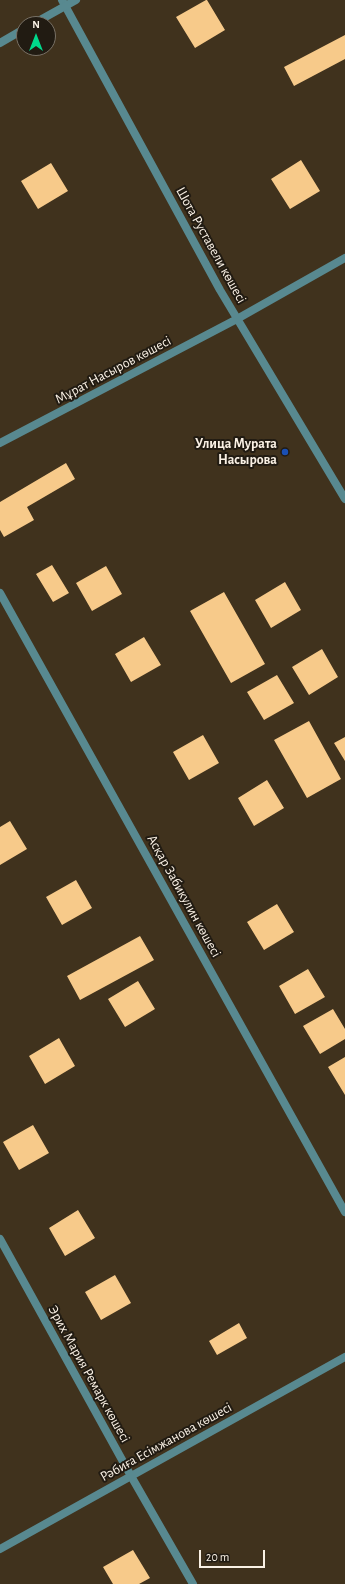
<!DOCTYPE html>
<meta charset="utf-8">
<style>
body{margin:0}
#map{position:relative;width:345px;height:1584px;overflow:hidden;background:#40321d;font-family:"Alegreya Sans",sans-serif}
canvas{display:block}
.north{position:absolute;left:16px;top:16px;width:40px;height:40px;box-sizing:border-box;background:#211b12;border:1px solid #787166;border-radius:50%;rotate:0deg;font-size:11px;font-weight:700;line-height:16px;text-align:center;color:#faf1e5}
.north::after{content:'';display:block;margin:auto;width:14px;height:18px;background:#00d98c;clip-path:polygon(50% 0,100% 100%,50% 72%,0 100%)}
.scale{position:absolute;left:199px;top:1550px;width:66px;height:18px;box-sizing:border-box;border:2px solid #faf1e5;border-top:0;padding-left:5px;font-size:12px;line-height:14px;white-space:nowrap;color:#faf1e5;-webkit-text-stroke:3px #211b12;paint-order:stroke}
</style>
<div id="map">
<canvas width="345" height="1584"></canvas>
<div class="north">N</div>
<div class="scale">20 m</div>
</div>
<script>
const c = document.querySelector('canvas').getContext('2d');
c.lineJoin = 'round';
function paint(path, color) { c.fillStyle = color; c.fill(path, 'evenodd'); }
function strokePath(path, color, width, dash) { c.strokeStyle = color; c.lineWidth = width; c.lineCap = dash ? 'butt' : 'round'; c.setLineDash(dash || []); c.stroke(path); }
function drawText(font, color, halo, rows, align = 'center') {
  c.font = font + ' "Alegreya Sans",sans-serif'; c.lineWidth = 4; c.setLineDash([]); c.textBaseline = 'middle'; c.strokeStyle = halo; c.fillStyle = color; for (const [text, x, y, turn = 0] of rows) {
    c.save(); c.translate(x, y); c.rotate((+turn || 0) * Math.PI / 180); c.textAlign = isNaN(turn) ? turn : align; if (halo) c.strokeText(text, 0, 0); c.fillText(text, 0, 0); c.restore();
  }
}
const building = new Path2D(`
 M206 0H207L225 30 195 48 176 17Z
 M345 35V59L294 86 284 67Z
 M301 160 320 191 290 209 271 179Z
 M51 163 68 191 38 209 21 181Z
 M66 463 75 479 27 507 34 520 4 537 0 530V502Z
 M52 565 69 593 53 602 36 574Z
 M106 566 122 594 92 611 76 583Z
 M285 582 301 610 271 628 255 600Z
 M224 592 265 664 231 683 190 611Z
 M144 637 161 665 131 682 115 654Z
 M322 649 338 677 309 695 292 667Z
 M277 675 294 703 264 720 247 692Z
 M309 721 341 779 307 798 274 740Z
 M203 735 219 763 189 780 173 752Z
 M345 737V761L334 743Z
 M267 780 284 808 254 826 238 798Z
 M10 821 27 849 0 865V827Z
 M76 880 92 908 62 925 46 897Z
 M277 904 294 932 264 950 247 922Z
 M140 936 154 960 80 1000 67 976Z
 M308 969 325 997 295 1014 279 986Z
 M138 981 155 1009 125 1027 108 999Z
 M333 1009 345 1029V1039L320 1054 303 1026Z
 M59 1038 75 1066 45 1084 29 1056Z
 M345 1057V1095L328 1067Z
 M33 1125 49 1153 19 1170 3 1142Z
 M78 1210 95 1238 65 1256 49 1228Z
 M115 1275 131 1303 101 1320 85 1292Z
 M239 1323 247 1338 217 1355 209 1341Z
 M133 1550 150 1578 139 1584H113L103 1567Z`);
const minor = new Path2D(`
 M62 0 220 290 345 499
 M0 443 237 319 345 258
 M0 593 345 1212
 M0 1239 131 1476 193 1584
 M0 1549 345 1357`);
const tertiary = new Path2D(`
 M33 24 76 0
 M0 43 24 29`);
const markers = [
 [285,452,4,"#1a4fb4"]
];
const streetNames = [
 ["Шота Руставели көшесі",211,245,61],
 ["Мұрат Насыров көшесі",113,370,-28],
 ["Асқар Забикулин көшесі",184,896,61],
 ["Эрих Мария Ремарк көшесі",89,1374,61],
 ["Рәбиға Есімжанова көшесі",166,1442,-29]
];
const poiNames = [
 ["Улица Мурата",277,444],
 ["Насырова",277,460]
];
paint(building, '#f7ca8a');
strokePath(minor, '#588990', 8);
strokePath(tertiary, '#588990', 8);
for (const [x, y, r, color] of markers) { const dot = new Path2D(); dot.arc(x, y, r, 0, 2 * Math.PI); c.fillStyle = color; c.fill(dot); strokePath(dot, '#211b12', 1.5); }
drawText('14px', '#faf1e5', '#211b12', streetNames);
drawText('bold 14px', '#faf1e5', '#211b12', poiNames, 'right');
</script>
